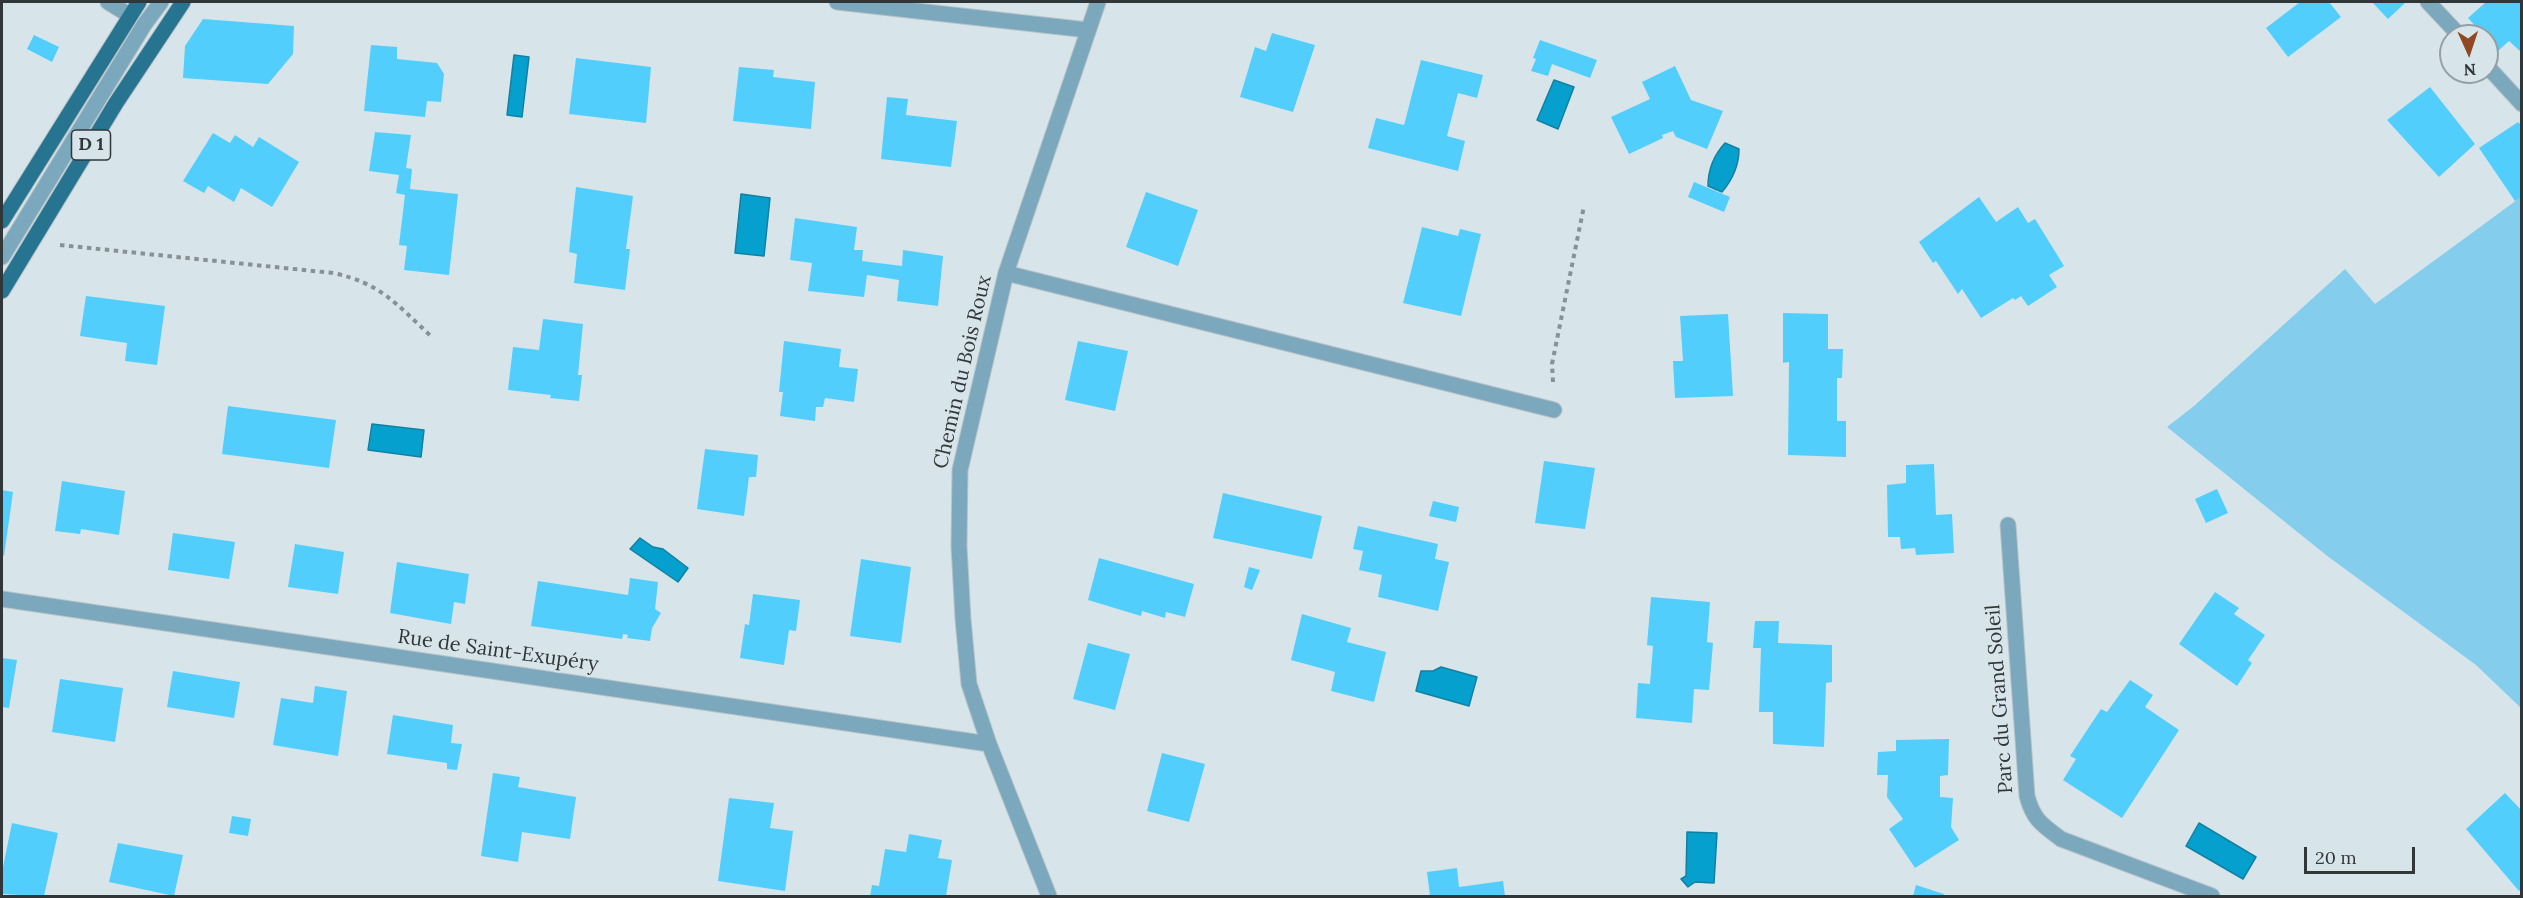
<!DOCTYPE html>
<meta charset="utf-8">
<style>
body{margin:0}
#map{position:relative;width:2523px;height:898px;overflow:hidden;background:#d7e5eb;font-family:Lora,serif}
canvas{display:block}
.frame{position:absolute;inset:0;border:3px solid #313639;pointer-events:none}
.north{position:absolute;left:2439px;top:24px;width:60px;height:60px;box-sizing:border-box;background:#d7e5eb;border:2px solid #959fa4;border-radius:50%;rotate:177deg;font-size:16px;font-weight:700;line-height:24px;text-align:center;color:#313639}
.north::after{content:'';display:block;margin:auto;width:21px;height:27px;background:#8f4822;clip-path:polygon(50% 0,100% 100%,50% 72%,0 100%)}
.scale{position:absolute;left:2304px;top:847px;width:111px;height:27px;box-sizing:border-box;border:3px solid #313639;border-top:0;padding-left:8px;font-size:18px;line-height:21px;white-space:nowrap;color:#313639;-webkit-text-stroke:4px #d7e5eb;paint-order:stroke}
</style>
<div id="map">
<canvas width="2523" height="898"></canvas>
<div class="frame"></div>
<div class="north">N</div>
<div class="scale">20 m</div>
</div>
<script>
const c = document.querySelector('canvas').getContext('2d');
c.lineJoin = 'round';
function paint(path, color) { c.fillStyle = color; c.fill(path, 'evenodd'); }
function strokePath(path, color, width, dash) { c.strokeStyle = color; c.lineWidth = width; c.lineCap = dash ? 'butt' : 'round'; c.setLineDash(dash || []); c.stroke(path); }
function drawText(font, color, halo, rows, align = 'center') {
  c.font = font + ' Lora,serif'; c.lineWidth = 4.5; c.setLineDash([]); c.textBaseline = 'middle'; c.strokeStyle = halo; c.fillStyle = color; for (const [text, x, y, turn = 0] of rows) {
    c.save(); c.translate(x, y); c.rotate((+turn || 0) * Math.PI / 180); c.textAlign = isNaN(turn) ? turn : align; if (halo) c.strokeText(text, 0, 0); c.fillText(text, 0, 0); c.restore();
  }
}
const green = new Path2D(`
 M2521 197V708L2476 665 2326 555 2167 427 2194 406 2345 269 2375 304Z`);
const water = new Path2D(`
 M514 55 529 57 522 117 507 115Z
 M1554 80 1574 87 1558 129 1537 120Z
 M1725 143 1739 149C1739 165 1733 179 1722 192L1708 186C1708 170 1714 155 1725 143Z
 M741 194 770 198 764 256 735 253Z
 M372 424 424 430 421 457 368 450Z
 M640 538 653 547 663 549 688 568 678 582 630 549Z
 M1441 667 1477 677 1469 706 1416 691 1421 671H1433Z
 M2199 823 2256 857 2243 879 2186 846Z
 M1687 832 1717 833 1714 883 1695 882 1688 887 1681 879 1686 876Z`);
const building = new Path2D(`
 M2300 2H2329L2341 17 2288 57 2266 28Z
 M2372 2H2404L2405 3 2388 19Z
 M2486 2H2522V53L2509 41 2498 51 2468 18Z
 M203 19 294 26 293 54 268 84 183 78 185 46Z
 M1272 33 1315 45 1293 112 1240 97 1255 47 1266 51Z
 M34 35 59 47 52 62 27 49Z
 M1540 40 1597 60 1590 78 1552 64 1548 76 1531 71 1536 59 1533 58Z
 M371 45 397 47V59L437 63 444 74 441 102 427 101 425 117 364 111Z
 M576 58 651 67 646 123 569 114Z
 M1421 60 1483 75 1477 98 1458 93 1447 136 1465 141 1458 171 1368 148 1376 118 1404 125Z
 M1675 66 1691 100 1723 111 1707 149 1676 137 1673 131 1662 135 1663 138 1629 154 1611 117 1650 99 1642 82Z
 M739 67 774 70 773 77 815 82 811 129 733 121Z
 M2430 87 2475 144 2439 177 2387 120Z
 M887 97 908 99 906 115 957 121 951 167 881 159Z
 M2518 122 2522 126V197L2515 201 2479 148Z
 M375 132 411 135 406 168 412 169 410 189 458 194 449 275 404 270 407 246 399 245 405 195 396 193 399 175 369 171Z
 M213 133 230 143 235 135 253 147 259 137 299 162 272 207 241 188 234 202 208 186 204 193 183 181Z
 M1694 182 1730 197 1724 212 1688 197Z
 M576 187 633 196 626 249H630L625 290 574 283 577 254 569 252Z
 M1146 192 1198 210 1178 266 1126 247Z
 M1979 197 1996 222 2018 207 2028 223 2035 219 2064 266 2049 275 2057 287 2028 306 2021 296 2015 300 2013 298 1981 318 1962 289 1958 294 1936 261 1933 263 1919 242Z
 M795 218 857 227 854 250H863L862 261 902 266 903 250 943 256 938 306 897 301 899 280 867 275 864 297 808 291 812 263 790 260Z
 M1422 227 1458 236 1460 229 1481 234 1461 316 1403 303Z
 M86 296 165 306 157 365 125 361 127 343 80 336Z
 M1783 313 1828 314V349H1843L1842 378H1837V421H1846V457L1788 455 1789 362 1783 363Z
 M1728 314 1733 396 1675 398 1673 361H1683L1680 316Z
 M543 319 583 324 578 375H582L579 401 550 398 551 395 508 390 513 347 539 350Z
 M784 341 841 349 839 367 858 369 854 402 825 398 823 407H816L815 421 780 416 783 392H779Z
 M1078 341 1128 351 1115 411 1065 400Z
 M228 406 336 420 329 468 222 454Z
 M705 449 758 455 756 477H749L744 516 697 509Z
 M1544 461 1595 468 1585 529 1535 523Z
 M1934 464 1936 515 1952 514 1954 553 1916 555 1915 548 1901 549 1900 537H1888L1887 485 1906 483V465Z
 M62 481 125 491 119 535 81 529 80 534 55 531Z
 M2217 489 2228 513 2206 523 2195 499Z
 M2 490 13 492 4 556 2 555Z
 M1223 493 1322 516 1312 559 1213 538Z
 M1433 501 1459 507 1456 522 1429 516Z
 M1358 526 1438 544 1435 559 1449 562 1438 611 1378 597 1382 575 1359 570 1363 551 1353 549Z
 M173 533 235 542 229 579 168 570Z
 M295 544 344 552 338 594 288 587Z
 M1099 558 1194 584 1185 617 1166 612 1165 618 1142 611 1141 616 1088 600Z
 M861 559 911 567 901 643 850 636Z
 M397 562 469 574 465 604 454 602 451 624 390 613Z
 M1249 567 1260 570 1252 590 1244 587Z
 M630 578 658 582 655 609 661 613 652 628 650 641 627 638 628 635 623 634 622 639 531 626 538 581 628 595Z
 M2215 592 2239 608 2234 614 2265 635 2248 660 2252 663 2237 686 2179 644Z
 M753 594 800 600 796 631 789 630 784 665 740 658 745 624 749 625Z
 M1651 597 1710 602 1707 642 1713 643 1709 690 1694 689 1692 723 1636 718 1638 683 1650 684 1653 646 1647 645Z
 M1302 614 1351 628 1347 642 1386 652 1374 702 1331 691 1335 672 1291 660Z
 M1755 621H1779L1778 643 1832 645V682L1826 683 1824 747 1773 744V712H1759L1761 648H1753Z
 M1088 643 1130 654 1115 710 1073 699Z
 M2 658 17 660 9 708 2 707Z
 M173 671 240 682 234 718 167 707Z
 M60 679 123 688 115 742 52 732Z
 M2130 680 2153 695 2145 707 2179 730 2122 818 2063 780 2076 759 2070 756 2101 709 2107 712Z
 M315 686 347 691 338 756 273 745 281 698 313 703Z
 M393 715 453 725 451 743 462 744 457 770 447 769V763L387 754Z
 M1949 739 1948 775 1940 776V797L1953 798 1951 827 1959 840 1915 868 1889 829 1903 819 1887 797 1888 775H1877L1878 752 1896 751V740Z
 M1162 753 1205 764 1189 822 1147 811Z
 M493 773 520 777 518 787 576 797 570 839 522 832 518 862 481 856Z
 M2505 793 2522 811V888L2519 891 2466 829Z
 M729 798 774 803 770 828 793 831 785 891 718 881Z
 M232 816 251 819 248 836 229 833Z
 M12 823 58 833 44 896 2 894V872Z
 M909 834 942 840 938 858 952 860 946 896H870L872 885 879 886 885 849 906 852Z
 M118 843 183 855 174 896 109 882Z
 M1457 868 1459 887 1503 881 1505 896H1430L1427 872Z
 M1916 885 1944 894 1943 896H1913Z`);
const path = new Path2D(`
 M60 245 333 273C381 283 397 305 432 337
 M1553 382 1552 364 1584 206`);
const minor = new Path2D(`
 M108 2 129 15
 M837 2 1088 30
 M2428 2 2460 36
 M2487 66 2522 104
 M2 257 144 25 161 2
 M1006 273 1554 410
 M2008 525 2027 796C2033 819 2041 824 2061 839L2212 896
 M2 599 989 744
 M1049 896 989 744 969 684 963 619 959 546 960 470 1006 273 1098 2`);
const major = new Path2D(`
 M2 221 139 2
 M2 291 116 103 183 2`);
const shields = [
 [91,145,39]
];
const shieldNames = [
 ["D 1",91,145]
];
const streetNames = [
 ["Chemin du Bois Roux",963,372,-77],
 ["Rue de Saint-Exupéry",498,651,8],
 ["Parc du Grand Soleil",2000,699,-94]
];
paint(green, '#84cdec');
paint(water, '#05a0cd');
strokePath(water, '#1280a1', 1.5);
paint(building, '#52cefc');
strokePath(minor, '#b6c2c7', 17);
strokePath(major, '#b6c2c7', 17);
strokePath(path, '#879196', 4, [4.5, 4.5]);
strokePath(minor, '#7ba8bc', 15);
strokePath(major, '#267490', 15);
for (const [x, y, w] of shields) { const box = new Path2D(); box.roundRect(x - w / 2, y - 15, w, 30, 4.5); c.fillStyle = '#d7e5eb'; c.fill(box); strokePath(box, '#313639', 1.5); }
drawText('bold 18px', '#313639', null, shieldNames);
drawText('20px', '#313639', '#d7e5eb', streetNames);
</script>
